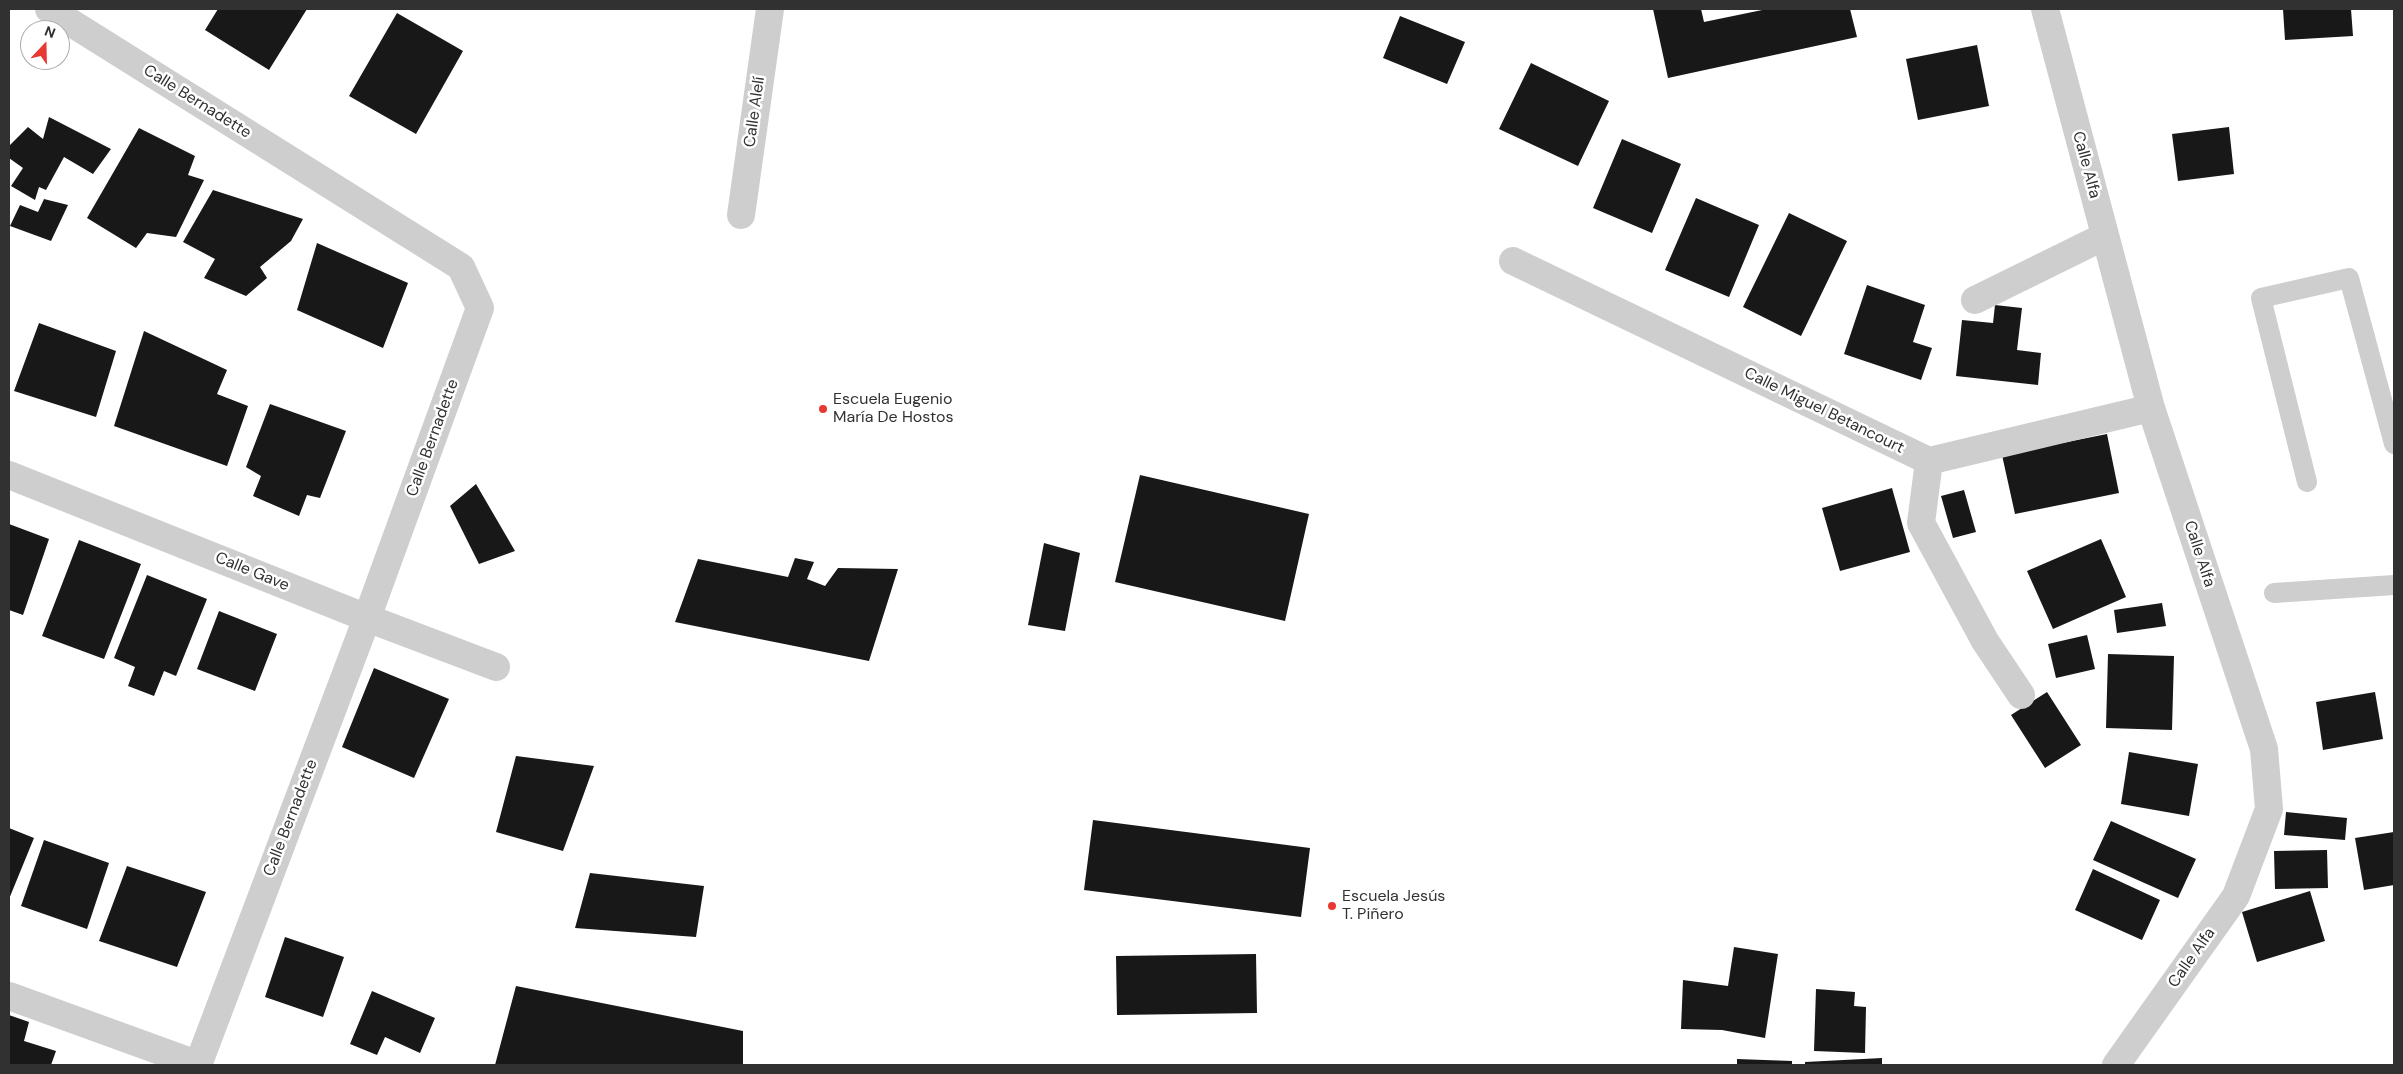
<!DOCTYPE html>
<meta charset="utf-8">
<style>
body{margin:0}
#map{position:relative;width:2403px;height:1074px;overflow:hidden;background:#fff;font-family:"DM Sans",sans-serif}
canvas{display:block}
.frame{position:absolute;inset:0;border:10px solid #313131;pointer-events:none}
.north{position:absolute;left:20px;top:20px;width:50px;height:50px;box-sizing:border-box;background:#fff;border:1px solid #adadad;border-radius:50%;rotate:21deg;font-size:14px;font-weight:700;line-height:20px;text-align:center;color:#313131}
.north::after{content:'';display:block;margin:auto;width:18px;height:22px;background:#e83832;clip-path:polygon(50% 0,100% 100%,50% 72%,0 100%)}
</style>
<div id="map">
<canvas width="2403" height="1074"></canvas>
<div class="frame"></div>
<div class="north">N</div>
</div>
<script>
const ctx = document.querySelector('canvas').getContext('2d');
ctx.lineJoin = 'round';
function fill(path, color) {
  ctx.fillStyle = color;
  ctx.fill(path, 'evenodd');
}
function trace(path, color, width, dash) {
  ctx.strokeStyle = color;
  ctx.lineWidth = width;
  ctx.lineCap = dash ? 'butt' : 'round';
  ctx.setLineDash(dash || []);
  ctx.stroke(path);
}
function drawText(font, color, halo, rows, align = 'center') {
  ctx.font = font + ' "DM Sans",sans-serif';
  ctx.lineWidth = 5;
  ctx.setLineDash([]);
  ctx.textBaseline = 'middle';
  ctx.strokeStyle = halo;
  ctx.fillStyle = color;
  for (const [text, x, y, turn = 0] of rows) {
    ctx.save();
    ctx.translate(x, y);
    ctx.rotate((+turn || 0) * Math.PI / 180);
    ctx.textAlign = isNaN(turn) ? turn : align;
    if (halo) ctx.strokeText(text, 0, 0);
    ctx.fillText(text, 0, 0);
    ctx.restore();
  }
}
fill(new Path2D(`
 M218,9h89l-38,61 -64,-40z
 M1653,9h48l3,13 63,-13h83l7,28 -189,41z
 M2283,9h68l2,27 -68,4z
 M397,13l66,38 -47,83 -67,-38z
 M1400,16l65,26 -18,42 -64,-26z
 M1977,45l12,61 -71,14 -12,-61z
 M1531,63l78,38 -31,65 -79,-37z
 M49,117l62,32 -18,25 -29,-17 -18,33 -7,-3 -4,13 -24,-14 12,-18 -14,-10v-12l19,-19 15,12z
 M2229,127l5,47 -56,7 -6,-47z
 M139,128l56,28 -7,19 16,5 -28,57 -29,-4 -11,15 -49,-30z
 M1622,139l59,25 -29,69 -59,-25z
 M213,190l90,29 -12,22 -31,26 7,11 -21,18 -42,-18 11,-19 -32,-17z
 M1696,198l63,27 -30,72 -64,-27z
 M44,199l24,6 -17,36 -41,-15 10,-21 18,7z
 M1789,213l58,28 -46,95 -58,-29z
 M317,243l91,40 -25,65 -86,-38z
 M1867,285l58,20 -12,37 19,6 -11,32 -77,-26z
 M1995,305l27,3 -5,42 24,3 -3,32 -82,-9 6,-56 31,3z
 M39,323l77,28 -20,66 -82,-26z
 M144,331l83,39 -10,24 31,12 -21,60 -113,-40z
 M270,404l76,27 -26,67 -13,-3 -8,21 -46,-20 8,-20 -15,-9z
 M2107,434l12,59 -104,21 -13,-59z
 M1140,475l169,39 -24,107 -170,-39z
 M476,484l39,67 -36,13 -29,-58z
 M1892,488l18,64 -70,19 -18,-63z
 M1964,490l12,42 -23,6 -12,-42z
 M9,524l40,15 -26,76 -14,-5z
 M2101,539l25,58 -73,32 -26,-58z
 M79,540l62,24 -37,95 -62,-23z
 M1044,543l36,10 -15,78 -37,-6z
 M795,558l19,4 -7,17 18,7 13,-18 60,1 -29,92 -194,-39 23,-63 90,18z
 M147,575l60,24 -31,77 -12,-5 -10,25 -26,-10 7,-19 -21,-9z
 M2162,603l4,23 -49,7 -3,-23z
 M219,611l58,23 -22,57 -58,-22z
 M2087,635l8,34 -39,9 -8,-34z
 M2108,654l66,2 -2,74 -66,-2z
 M374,668l75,31 -35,79 -72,-31z
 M2047,692l34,53 -36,23 -34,-53z
 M2375,692l8,47 -60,11 -7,-48z
 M2129,752l69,12 -9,52 -68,-12z
 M516,756l78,10 -31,85 -67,-19z
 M2286,812l61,6 -2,22 -61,-5z
 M1093,820l217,28 -9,69 -217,-27z
 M2111,821l85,38 -18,39 -85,-38z
 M9,828l25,10 -25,61z
 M2394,832v53l-30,5 -9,-52z
 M44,840l65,23 -22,66 -66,-23z
 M2327,850l1,38 -53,1 -1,-38z
 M127,866l79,26 -29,75 -78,-26z
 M2093,869l67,31 -18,40 -67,-30z
 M590,873l114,13 -8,51 -121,-9z
 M2310,891l15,50 -68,21 -15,-50z
 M285,937l59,20 -21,60 -58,-20z
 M1734,947l44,7 -13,84 -43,-8 -41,-1 2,-49 45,6z
 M1256,954l1,59 -140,2 -1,-59z
 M516,986l227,45v34h-248z
 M1816,989l39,3 -1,14 12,1 -1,46 -51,-2z
 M372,991l63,27 -15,35 -35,-16 -8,18 -27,-11z
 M9,1015l20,7 -5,19 32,10 -5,14h-42z
 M1882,1058v7h-77v-3z
 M1737,1059l55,2v4h-55z`), '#181818');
trace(new Path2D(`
 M2307,482l-46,-184 88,-20 45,166
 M2274,593l120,-8`), '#cecece', 20);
trace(new Path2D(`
 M49,9l412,258 19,41 -113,310 -169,447
 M2045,9l106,399 113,341 5,60 -33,87 -120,169
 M741,215l29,-206
 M1513,261l416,200 222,-53
 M1975,300l130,-64
 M1929,461l-8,62 64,118 36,54
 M9,475l358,143 129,49`), '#cecece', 28);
trace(new Path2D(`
 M9,996l190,69`), '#cecece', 28);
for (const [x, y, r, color] of [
 [823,409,5,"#e83832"],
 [1332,906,5,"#e83832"]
]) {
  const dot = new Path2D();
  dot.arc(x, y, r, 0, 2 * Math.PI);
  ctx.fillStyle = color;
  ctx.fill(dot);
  trace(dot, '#fff', 2);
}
drawText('16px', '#313131', '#fff', [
 ["Calle Bernadette",197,102,32],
 ["Calle Alelí",755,112,-82],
 ["Calle Alfa",2086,165,75],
 ["Calle Miguel Betancourt",1824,411,26],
 ["Calle Bernadette",433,438,-70],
 ["Calle Alfa",2199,554,72],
 ["Calle Gave",252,572,22],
 ["Calle Bernadette",291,818,-69],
 ["Calle Alfa",2192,958,-55]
]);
drawText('16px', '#313131', '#fff', [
 ["Escuela Eugenio",833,400],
 ["María De Hostos",833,418],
 ["Escuela Jesús",1342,897],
 ["T. Piñero",1342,915]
], 'left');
</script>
